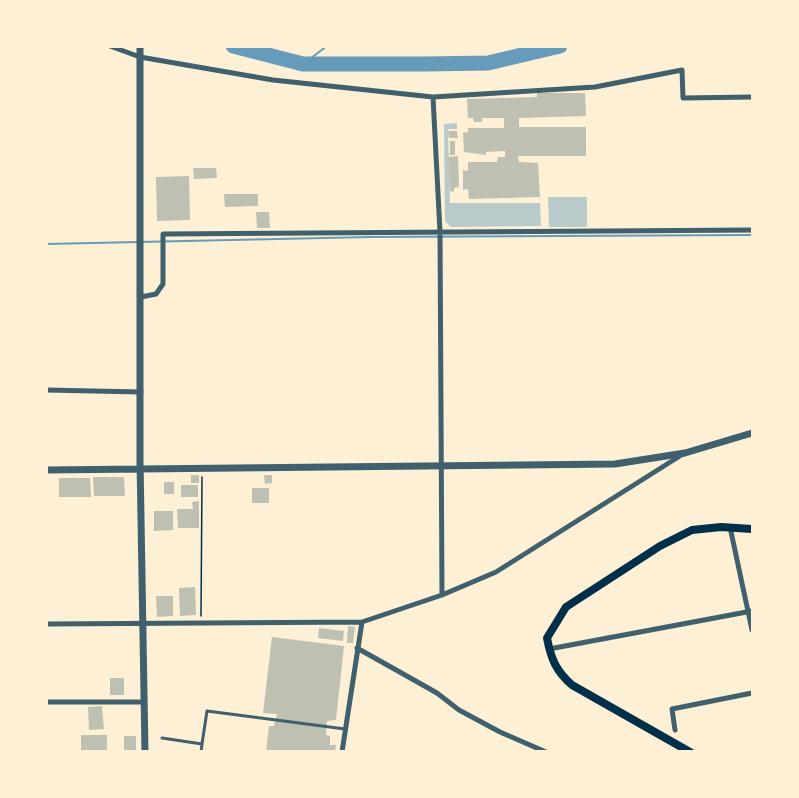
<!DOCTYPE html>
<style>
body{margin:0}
#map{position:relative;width:799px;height:798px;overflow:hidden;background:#fdf0d5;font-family:"Fira Sans Condensed",sans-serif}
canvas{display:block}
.frame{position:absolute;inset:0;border:48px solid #fdf0d5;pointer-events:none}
</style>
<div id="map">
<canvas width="799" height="798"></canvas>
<div class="frame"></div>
</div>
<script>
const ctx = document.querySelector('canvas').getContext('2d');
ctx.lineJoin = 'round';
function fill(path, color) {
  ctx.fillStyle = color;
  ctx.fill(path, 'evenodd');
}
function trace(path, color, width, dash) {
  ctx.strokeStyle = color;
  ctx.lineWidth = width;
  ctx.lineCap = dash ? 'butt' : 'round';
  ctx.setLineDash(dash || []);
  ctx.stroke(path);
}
fill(new Path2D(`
 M457,123v6h-9l2,74h90l1,23 -90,1 -6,-6 -1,-97z
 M548,197h39v30h-38z`), '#b9caca');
trace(new Path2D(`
 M303,64l24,-18
 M46,244l324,-7 382,-2`), '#669bbc', 2);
trace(new Path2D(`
 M233,46l70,18h123l62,-1 72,-17`), '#669bbc', 15);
fill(new Path2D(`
 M537,93h48l1,23 -67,2v9h67v29h-68l1,6 19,1 2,34 -71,2 -1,-10 -5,1v-20l5,1v-9h29l1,-5h7v-6l-19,1v3l-22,-3 -1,-19 5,-1v-4h36v-10h-22v4h-8l-1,-4h-5l-1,-19 70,-2z
 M448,131h9l1,7h-9z
 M450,141h5v14h-5z
 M458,156l1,31 -5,1v4l-4,-1 -2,-34z
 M193,168h23l1,10 -23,1z
 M189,176l1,44 -33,1 -1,-44z
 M224,194h34v12l-33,1z
 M256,212h13l1,16h-13z
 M191,475h8v8h-8z
 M264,475h8v8l-7,1z
 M93,477h31l1,19h-31z
 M59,478h31l1,19h-32z
 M164,482h10v12h-10z
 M181,485h17v12h-17z
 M252,488h17v15h-17z
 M199,501v27h-21l-1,-19h16l-1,-7z
 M154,511h19v19l-19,1z
 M195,587l1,28 -16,1 -1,-28z
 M156,596h17v20l-16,1z
 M348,626l7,1 -2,16h-6z
 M319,628l25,3 -1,10 -25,-3z
 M272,637l72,9 -8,74 -9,1 -1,14 4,1v9h6l-1,7h-69l3,-26h5l3,-12 -14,-1z
 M110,678h14v17h-14z
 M102,706l2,23 -15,1 -1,-23z
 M81,735h26v17h-26z
 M124,736h12v16l-12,-1z`), '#bec0b2');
trace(new Path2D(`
 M201,616l1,-139`), '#003049', 1.5);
trace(new Path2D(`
 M162,738l40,6 -1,8
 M202,744l5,-33 138,18`), '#3f606c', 3);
trace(new Path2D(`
 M110,46l30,11 133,23 160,17 162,-10 87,-17 1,28 69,-1
 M433,97l7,135 2,363
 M141,297l15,-3 7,-10v-50l589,-4
 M46,390l95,2
 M730,527l22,103
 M46,624l316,-2 80,-27 54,-23 187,-118
 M357,648l80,45 22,17 41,22 46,20
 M549,649l203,-38
 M46,702h98
 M675,730l-3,-21 80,-16
 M342,752l20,-130`), '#3f606c', 5);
trace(new Path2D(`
 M140,46v414l5,292
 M46,470l569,-6 70,-11 67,-20`), '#3f606c', 7);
trace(new Path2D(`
 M690,752l-118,-67c-16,-14 -21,-26 -25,-47l19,-31 94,-61 32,-16 29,-3 31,2`), '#003049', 8);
</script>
